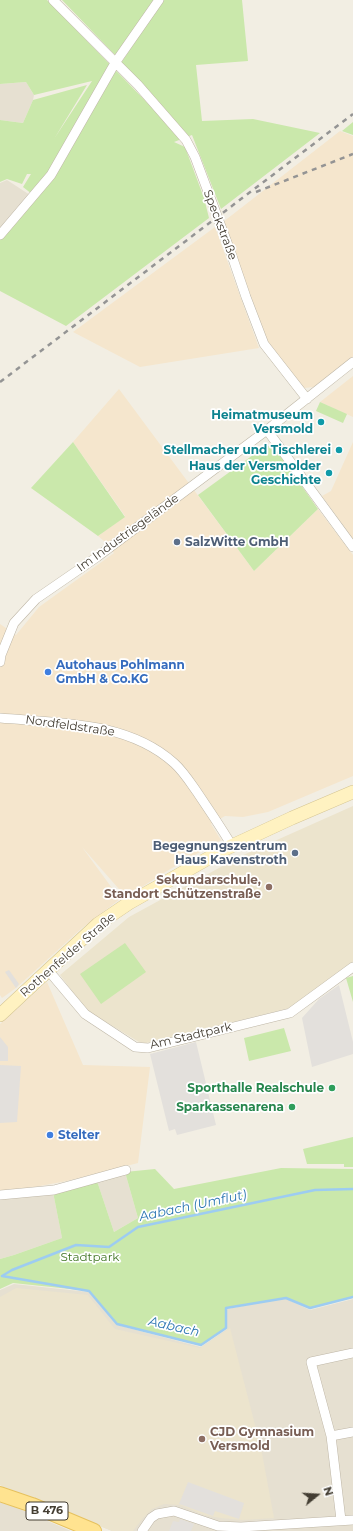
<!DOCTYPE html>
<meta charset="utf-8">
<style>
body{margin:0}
#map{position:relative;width:353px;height:1531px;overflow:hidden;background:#f2eee3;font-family:Montserrat,sans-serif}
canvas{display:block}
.north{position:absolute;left:297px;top:1475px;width:40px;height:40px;-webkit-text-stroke:3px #fff;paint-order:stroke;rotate:72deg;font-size:11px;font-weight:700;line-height:16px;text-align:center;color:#443e33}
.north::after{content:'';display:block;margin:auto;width:14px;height:18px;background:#443e33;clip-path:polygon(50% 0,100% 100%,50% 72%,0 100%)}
</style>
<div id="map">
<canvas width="353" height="1531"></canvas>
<div class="north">N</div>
</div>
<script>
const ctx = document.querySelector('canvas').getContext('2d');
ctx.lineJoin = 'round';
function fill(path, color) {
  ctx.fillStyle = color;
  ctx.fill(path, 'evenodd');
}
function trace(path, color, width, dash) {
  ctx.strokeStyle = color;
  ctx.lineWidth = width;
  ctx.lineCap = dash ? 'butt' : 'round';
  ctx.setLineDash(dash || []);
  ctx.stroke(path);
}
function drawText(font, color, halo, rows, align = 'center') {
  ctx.font = font + ' Montserrat,sans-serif';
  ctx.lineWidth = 3.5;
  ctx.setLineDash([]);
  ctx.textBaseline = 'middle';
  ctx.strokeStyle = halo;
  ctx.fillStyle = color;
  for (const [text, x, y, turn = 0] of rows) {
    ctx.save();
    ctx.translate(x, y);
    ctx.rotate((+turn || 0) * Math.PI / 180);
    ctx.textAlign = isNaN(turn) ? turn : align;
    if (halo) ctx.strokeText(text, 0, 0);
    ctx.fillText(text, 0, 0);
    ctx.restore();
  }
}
fill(new Path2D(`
 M26,82l8,13 -1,5 -10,23 -23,-3v-36z
 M7,180l23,15 -30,34v-46z
 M125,1172l13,46 -24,14 -17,-51z
 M53,1192l9,46 -48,17 -14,4v-61z
 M14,1284l75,8 28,33 84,22 26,-18v-20l58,-11 25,12 43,-11v232h-241l-112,-46v-195z
 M0,1502l15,5 56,24h-71z`), '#e6e0d1');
fill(new Path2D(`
 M340,131l13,5v221l-39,30 -10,1 -36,-46 -45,-120z
 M215,227l44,121 -119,19 -67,-35z
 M353,376v41l-33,-15z
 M119,389l135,182 64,-62 35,46v221l-85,36 -25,5 -18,-1 -14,8 10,16 -54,31 -41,26 -44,-50 38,52 -38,29 -66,60 -14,10 -2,-3v-371l16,11 23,-28 75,-54 -10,-12 -6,-5 27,-20 -52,-74z
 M353,442v97l-31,-43 9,-5z
 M47,982l36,83 67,2 -12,96 -71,18 -38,7 -29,3v-167z`), '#f5e6cd');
fill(new Path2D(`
 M353,806v156l-63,46 -130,32 -14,3 -7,-1 -53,-32 -26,-35 69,-58 112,-61z
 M16,1288l72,7 27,34 85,19 30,-20 31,120 13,70 -31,2 -22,-2 -17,-3 -24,-10 -16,-1 -12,5 -9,9 -10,13h-21l-112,-46v-188z`), '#ece4cd');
fill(new Path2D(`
 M0,0h47l122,125 -48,-62 42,-63h79l6,61 -52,4 6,56 51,-2 67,14 -99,76 -29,-74 -18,7 11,5 19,51 5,20 -143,108 -66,-35v-51l37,-42 -14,-11 8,-13h-4l-5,10 -15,-5 -7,3v-62l23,3 10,-23 54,-15 -33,54 38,-58 -58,14 -8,-13 -26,2z
 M62,0h93l-38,57z
 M353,122v13l-11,-4z
 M320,402l27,12 -4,9 -27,-12z
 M73,442l52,75 -27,19 -67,-48z
 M269,446l8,5 41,58 -64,62 -56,-76 66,-48z
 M125,943l21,29 -45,32 -21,-30z
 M353,976v26l-7,-24z
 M284,1028l7,23 -42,10 -5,-23z
 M353,1137v30h-9v-3h-37l-4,-15z
 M281,1168l72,1v128l-43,11 -24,-10 -60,10v20l-25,17 -84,-21 -28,-33 -76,-8 -13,6v-30l14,-4 48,-17 -9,-46 44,-11 17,51 24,-14 -13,-46 30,-3 19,20z`), '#cae8ab');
fill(new Path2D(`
 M9,970l10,14 -3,4 -11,-16z
 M339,985l14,57v12l-41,13 -10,-49 17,-19z
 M0,1037l8,10v14h-8z
 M196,1042l20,83 -39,10 -2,-6 -6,2 -19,-77z
 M0,1065l21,1 -4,56 -17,1z
 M188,1482l56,21 -5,16 -24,-8 -2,5 -34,-12z
 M180,1519l14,5 -3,7h-22l4,-10 6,1z`), '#e3e0dc');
trace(new Path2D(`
 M2,1276l87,15 28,33 84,21 25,-17v-20l60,-10 24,10 43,-11
 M2,1276l10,-6 64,-25 33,2 29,-20 177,-37 38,-1`), '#9dccf1', 2.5);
const minor = new Path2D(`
 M53,0l85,85 48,55 9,17 36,96 15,44 18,47 43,55
 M0,235l51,-60 64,-112 44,-63
 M267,430l86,117
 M0,662l1,-7 13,-32 22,-24 61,-42 170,-127 86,-68
 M0,718c58,5 128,3 174,45 9,8 16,19 23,29 12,18 24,35 35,54
 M48,970l37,44 50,33 13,1 142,-35 63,-46
 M0,1195l54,-5 72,-20
 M331,1436l-20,-74 42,-9
 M341,1520l-10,-84 22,-4
 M142,1531l9,-13 6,-4 17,-3 44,15 23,1 112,-7`);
const secondary = new Path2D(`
 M0,1015l98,-91 31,-21 94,-53 69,-32 61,-26`);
const primary = new Path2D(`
 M0,1494l32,11 62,26`);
trace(minor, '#beb6a6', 10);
trace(secondary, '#d4c492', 14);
trace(primary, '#e6c15e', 16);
trace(minor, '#fff', 9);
trace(secondary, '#fff2c1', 13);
trace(primary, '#ffe390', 14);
trace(new Path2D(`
 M256,192l97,-38
 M0,382l353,-268`), '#949494', 2.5, [5, 5]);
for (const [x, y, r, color] of [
 [321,422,4,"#0f9aa8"],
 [339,450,4,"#0f9aa8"],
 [329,473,4,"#0f9aa8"],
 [177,542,4,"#5c6f8a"],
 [48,672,4,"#3f7fe0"],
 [295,853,4,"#5c6f8a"],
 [269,887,4,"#8d6e63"],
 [332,1088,4,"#2e9e5b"],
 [292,1107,4,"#2e9e5b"],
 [50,1135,4,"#3f7fe0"],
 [202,1439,4,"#8d6e63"]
]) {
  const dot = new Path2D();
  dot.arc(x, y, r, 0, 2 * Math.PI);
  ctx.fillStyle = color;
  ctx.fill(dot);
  trace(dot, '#fff', 1.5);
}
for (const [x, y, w] of [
 [47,1511,42]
]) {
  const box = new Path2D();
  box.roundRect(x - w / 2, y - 9, w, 18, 3);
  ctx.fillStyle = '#fff';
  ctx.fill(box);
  trace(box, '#443e33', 1);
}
drawText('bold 11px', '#443e33', null, [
 ["B 476",47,1511]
]);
drawText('12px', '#443e33', '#fff', [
 ["Speckstraße",220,225,69],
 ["Im Industriegelände",128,533,-36],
 ["Nordfeldstraße",70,726,8],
 ["Rothenfelder Straße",68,955,-41],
 ["Am Stadtpark",191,1036,-13]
]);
drawText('bold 12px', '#0d838f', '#fff', [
 ["Heimatmuseum",313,415],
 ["Versmold",313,429],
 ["Stellmacher und Tischlerei",331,450],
 ["Haus der Versmolder",321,466],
 ["Geschichte",321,480]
], 'right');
drawText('bold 12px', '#4e5e75', '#fff', [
 ["SalzWitte GmbH",185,542],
 ["Begegnungszentrum",287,846,"right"],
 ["Haus Kavenstroth",287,860,"right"]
], 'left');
drawText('bold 12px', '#366cbe', '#fff', [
 ["Autohaus Pohlmann",56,665],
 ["GmbH & Co.KG",56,679],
 ["Stelter",58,1135]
], 'left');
drawText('bold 12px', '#785e54', '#fff', [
 ["Sekundarschule,",261,880],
 ["Standort Schützenstraße",261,894],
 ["CJD Gymnasium",210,1432,"left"],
 ["Versmold",210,1446,"left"]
], 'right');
drawText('bold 12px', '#27864d', '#fff', [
 ["Sporthalle Realschule",324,1088],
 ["Sparkassenarena",284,1107]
], 'right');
drawText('12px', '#427726', '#fff', [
 ["Stadtpark",90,1257]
]);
drawText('italic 13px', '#2b75b2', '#fff', [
 ["Aabach (Umflut)",193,1206,-12],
 ["Aabach",174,1327,13]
]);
</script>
